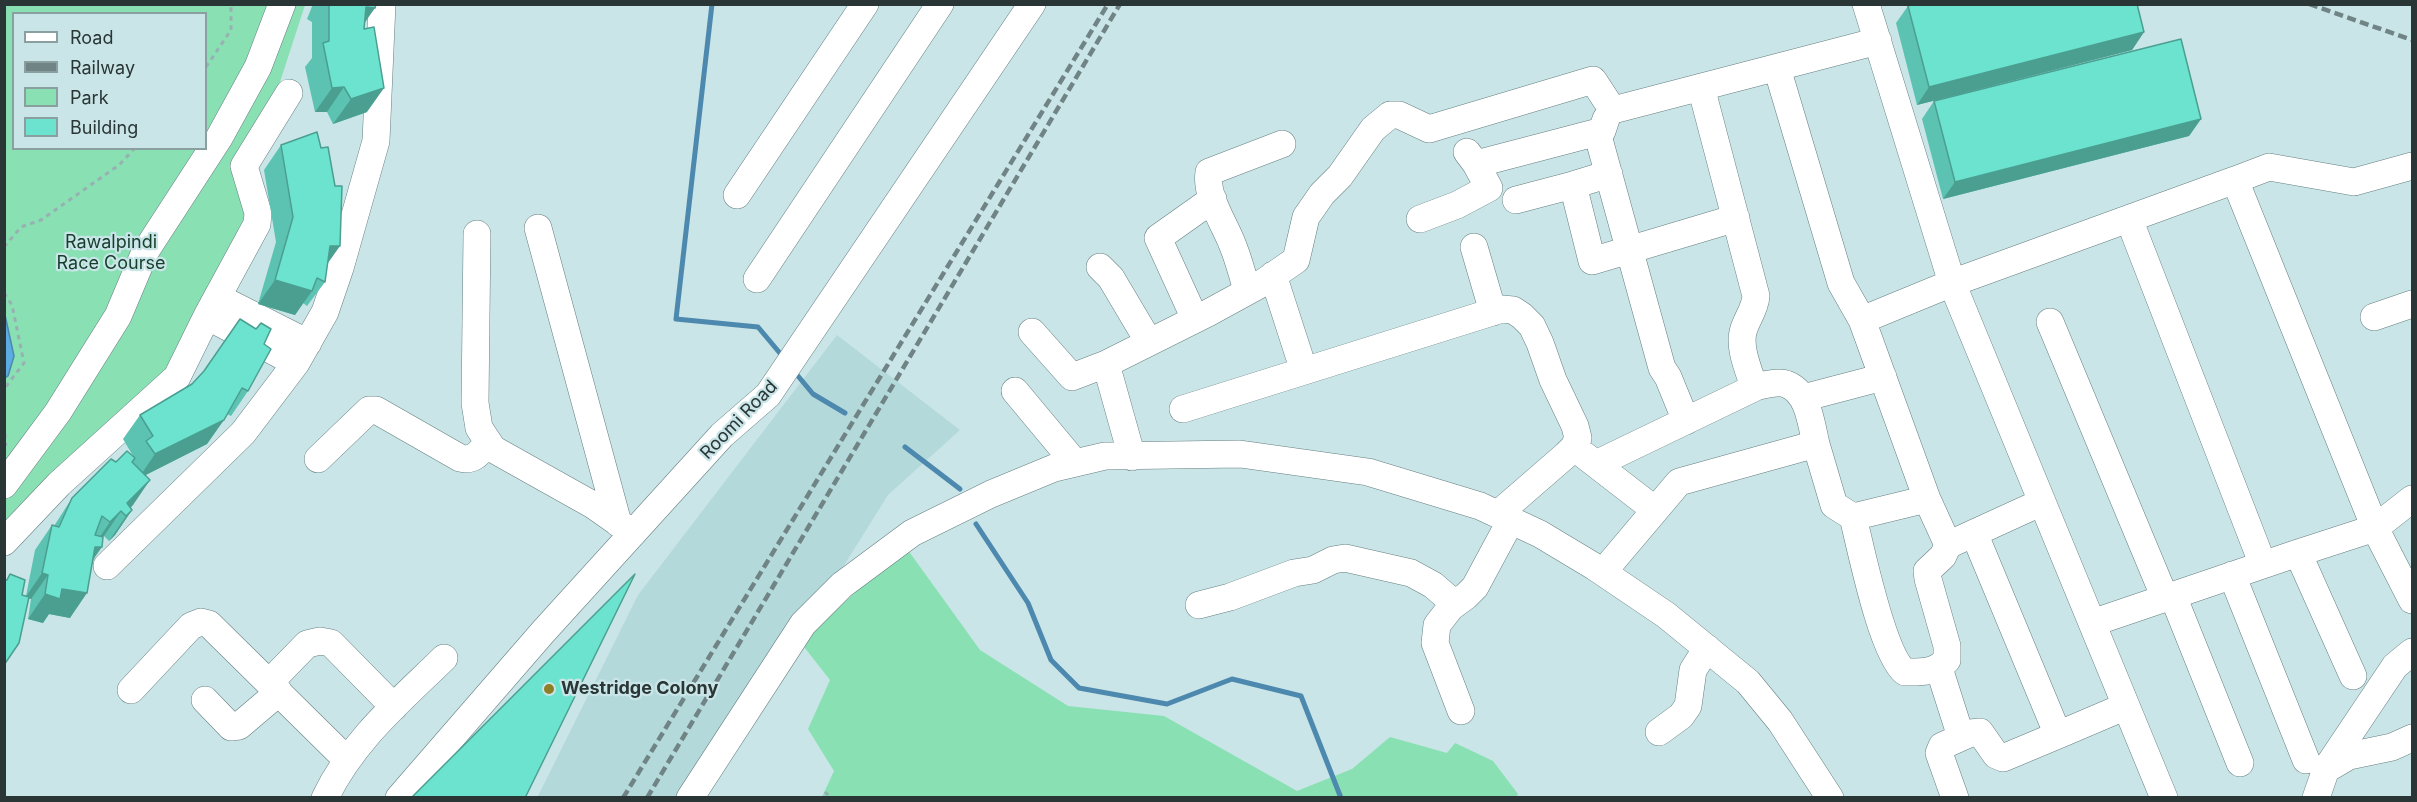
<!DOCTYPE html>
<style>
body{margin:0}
#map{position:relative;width:2417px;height:802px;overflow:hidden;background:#c9e5e7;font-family:Inter,sans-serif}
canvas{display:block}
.frame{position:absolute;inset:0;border:6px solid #2a3536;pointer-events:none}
.legend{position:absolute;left:12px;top:12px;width:195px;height:138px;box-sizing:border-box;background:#c9e5e7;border:2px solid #899fa0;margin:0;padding:8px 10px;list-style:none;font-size:18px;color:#2a3536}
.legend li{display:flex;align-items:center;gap:12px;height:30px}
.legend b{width:30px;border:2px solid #899fa0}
</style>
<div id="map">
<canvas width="2417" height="802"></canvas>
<div class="frame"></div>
<ul class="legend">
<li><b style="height:8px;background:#fff"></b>Road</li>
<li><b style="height:8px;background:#718485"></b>Railway</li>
<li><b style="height:16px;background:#88e0b3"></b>Park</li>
<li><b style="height:16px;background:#6be3cf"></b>Building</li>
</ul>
</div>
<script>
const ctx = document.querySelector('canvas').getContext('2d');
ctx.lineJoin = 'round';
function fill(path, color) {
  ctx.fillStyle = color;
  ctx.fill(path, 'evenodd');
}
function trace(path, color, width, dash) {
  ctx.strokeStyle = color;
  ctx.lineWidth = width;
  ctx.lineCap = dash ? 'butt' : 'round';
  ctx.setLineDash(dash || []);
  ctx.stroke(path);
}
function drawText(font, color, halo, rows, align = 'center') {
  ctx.font = font + ' Inter,sans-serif';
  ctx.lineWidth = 4.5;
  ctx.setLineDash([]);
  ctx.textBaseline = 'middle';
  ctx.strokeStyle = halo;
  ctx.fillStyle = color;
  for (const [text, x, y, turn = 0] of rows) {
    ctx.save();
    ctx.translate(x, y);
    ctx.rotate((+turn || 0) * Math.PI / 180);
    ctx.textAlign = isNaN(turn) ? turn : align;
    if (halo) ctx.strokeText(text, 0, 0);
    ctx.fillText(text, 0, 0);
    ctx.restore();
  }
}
fill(new Path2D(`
 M837,335l123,95 -72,65 -189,302 -162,1 101,-203z`), '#b4d9db');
fill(new Path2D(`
 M5,5h300l-27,83 -32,126 -73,155 -168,156zM14,14h192v134h-192z
 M905,546l75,104 88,56 96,10 133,75 55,-22 38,-32 57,16 8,-10 38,18 25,33 -2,4 -694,-1 12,-26 -26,-42 22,-49 -29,-37z`), '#88e0b3');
const water = new Path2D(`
 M5,315l9,41 -6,20 -3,2z`);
fill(water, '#5cabe2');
trace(water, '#4d88ae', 1.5);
trace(new Path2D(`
 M712,4l-36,315 82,8 26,31
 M793,370l20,24 32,19
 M905,447l55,42
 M976,524l52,79 23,57 28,28 88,16 65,-25 69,17 40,102`), '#4d88ae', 5);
const minor = new Path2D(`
 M1866,4l86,279 283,-103 140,348 37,-29
 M1777,68l64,215 21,37
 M1701,87l55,209c-1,14 -10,23 -13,36 -4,17 6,39 11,55
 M1597,132l65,236 6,9 18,44
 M1476,164l126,-33 4,-12
 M1609,174l-36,11 19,76 144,-43
 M2235,180l34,-13 85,15 58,-16
 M737,195l128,-191
 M1516,200l57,-15
 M1420,219l37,-14 32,-17 -13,-24 -9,-12
 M2129,219l134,346
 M538,228l80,295
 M477,234l-2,169 4,25 14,21 100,56 40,28
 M1474,247l19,65
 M1100,267l11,11 38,64
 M1273,275l31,96
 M757,279l183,-275
 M1247,291c-4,-15 -8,-30 -14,-45 -8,-22 -28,-49 -24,-74l73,-28
 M217,297l91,46
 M207,316l89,47
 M2374,317l38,-13
 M1195,319l-37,-81 55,-39
 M2050,322l115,276
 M1032,332l40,45 34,-13 102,-51 53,-29 35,-24 10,-43 16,-23 18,-18 33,-47 17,-14h9l30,14 164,-49 17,26 7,3 261,-68
 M1106,364l26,93
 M1015,391l60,72
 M1803,398l80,-21
 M1183,409l319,-100 11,1 9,6 10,10 8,17 13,37 22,46 3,12 -4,9 -8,8 -68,59
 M1584,455l71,55
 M318,459l51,-49h7l84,48c14,4 20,-6 28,-16
 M1596,464l162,-78c7,-1 21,-5 28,-2 23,8 25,40 30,60
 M4,485l54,-73 60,-96 27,-64 74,-114 39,-71 24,-63
 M1927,499l21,46 94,-43
 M1853,517c8,32 29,137 52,155 17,0 30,1 42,-12v-14l-19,-67 -1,-8 16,-15 5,-11
 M1974,533l84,202 68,-29
 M4,542l55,-58 118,-107 30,-61 50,-92 1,-11 -14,-47 45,-73
 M2298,553l77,-25 37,72
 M107,566l136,-133 53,-70 29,-51 15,-44 36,-127 6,-137
 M1603,572l76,-90 137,-38 18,61 19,12 74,-18 -65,-179 90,-37 212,515
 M2232,575l74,185
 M2173,596l67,167
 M1199,605l31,-8 64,-24 19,-3 20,-10 12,-2 66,15 22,12 22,19
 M2092,623l206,-70 55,123
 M1939,668l22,69
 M269,683l38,-39 13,-3 11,2 63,64
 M131,690l60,-64 10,-4 8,2 137,135
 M205,700l26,27 8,-1 40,-34
 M1461,711l-26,-68 2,-18 14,-18 15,-11 9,-9 36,-67
 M1659,732l22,-16 7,-10 5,-36 14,-22
 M2327,769l22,-13 43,-9 20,-9
 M325,798c28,-58 74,-96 119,-140
 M399,798l144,-166 179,-197 46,-40 264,-391
 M690,798l113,-174 39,-39 70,-52 79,-39 63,-26 51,-12 135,-2 128,18 112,34 60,28 55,33 71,48 82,67 32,39 50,77
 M1955,798l-16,-45 3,-7 29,-13 9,-1 16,23 7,3 55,-23
 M2316,798l10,-29 69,-103 17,-14`);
trace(minor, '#667f81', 28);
trace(new Path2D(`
 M206,67l25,-37v-26
 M4,247l17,-20 20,-7 78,-55 16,-17
 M4,293l8,12 12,58 -20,26
 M4,425l2,21
 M825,792l6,6`), '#99b0b2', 3, [4.5, 4.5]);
trace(minor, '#fff', 27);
trace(new Path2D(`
 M2309,4l103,36
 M623,798l485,-794
 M647,798l473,-794`), '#718485', 4.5, [9, 4.5]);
fill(new Path2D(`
 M313,4h63l-12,20v5l3,83 -34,12 -6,-12h-12l-10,-45 7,-9v-36l-5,-3z
 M1908,6l236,26 -12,18 -215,55 -21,-82z
 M1934,101l267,18 -12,17 -246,63 -21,-80z
 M281,145l46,120 -2,17 -18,24 -4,-3 -8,12 -37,-11 18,-62 -12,-72z
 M264,344l-16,47 -17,25 -4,-2 -20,30 -62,31 -12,30 -3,3 2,2 -17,25 -6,6 -5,-5 -1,1 -33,81 -21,-4 -6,9 -15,-4 3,-20 -3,-1 -9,45 -13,-63 4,-6 12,21 4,1 9,-46 17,-25 2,1 18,-28 44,-36 17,-6 -10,-17 17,-24z`), '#5cc3b2');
fill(new Path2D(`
 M366,7l9,1 -17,24z
 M2144,32l-12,18 -215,55 12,-18z
 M344,87l-17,25h-12l17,-24z
 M384,88l-17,24 -34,12 18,-25z
 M2201,119l-12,17 -246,63 12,-17z
 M330,246h10l-17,24z
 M275,280l37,11 -17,24 -37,-11z
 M224,420l-17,24 -69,35 17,-25z
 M150,480l-17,25 -9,9 3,-11z
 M132,510l-17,25 -6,6 17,-25z
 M121,511l-17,25 -11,11 17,-25z
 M95,547h7l-17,24z
 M42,573l6,2 -17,24 -6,-1z
 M62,589l25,4 -17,25 -21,-4 -6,9 -15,-4 17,-25z`), '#4b9f91');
const building = new Path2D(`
 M329,4h47l-1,4 -9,-1 -2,22 10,-2 10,61 -33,11 -7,-12 -12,1 -9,-45 6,-2z
 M1912,4h225l7,28 -215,55 -21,-81z
 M2181,39l20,80 -246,63 -21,-81z
 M317,132l4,16 7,-1 7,39h7l-2,60h-10l-5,36 -8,-4 -5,13 -37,-11 18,-63 -12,-72z
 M240,319l16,10 5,-6 10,6 -7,15 7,5 -23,42 -6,-3 -18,32 -69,34 -9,-13 7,-5 -13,-21 52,-31 12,-13z
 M127,451l8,7 -3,4 18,18 -23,23 5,7 -6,6 -5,-5 -11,11 -8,-6 -7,19 8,2 -1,10h-7l-8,46 -25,-4 -2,10 -15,-5 3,-19 -6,-2 10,-48 7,2 13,-29 39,-39 5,3z
 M10,574l15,6 -3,15 7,2 -10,46 -15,22v-85h3z
 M635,574l-110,224h-114z`);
fill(building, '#6be3cf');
trace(building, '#4b9f91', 1.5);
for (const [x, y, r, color] of [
 [549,689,6,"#8d7f26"]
]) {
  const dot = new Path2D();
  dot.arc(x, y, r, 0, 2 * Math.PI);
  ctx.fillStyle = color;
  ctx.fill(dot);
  trace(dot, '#c9e5e7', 2);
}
drawText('18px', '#153e2b', '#c9e5e7', [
 ["Rawalpindi",111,243],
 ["Race Course",111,264]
]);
drawText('18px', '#2a3536', '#c9e5e7', [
 ["Roomi Road",739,420,-46]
]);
drawText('bold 18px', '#2a3536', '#c9e5e7', [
 ["Westridge Colony",561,689]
], 'left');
</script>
